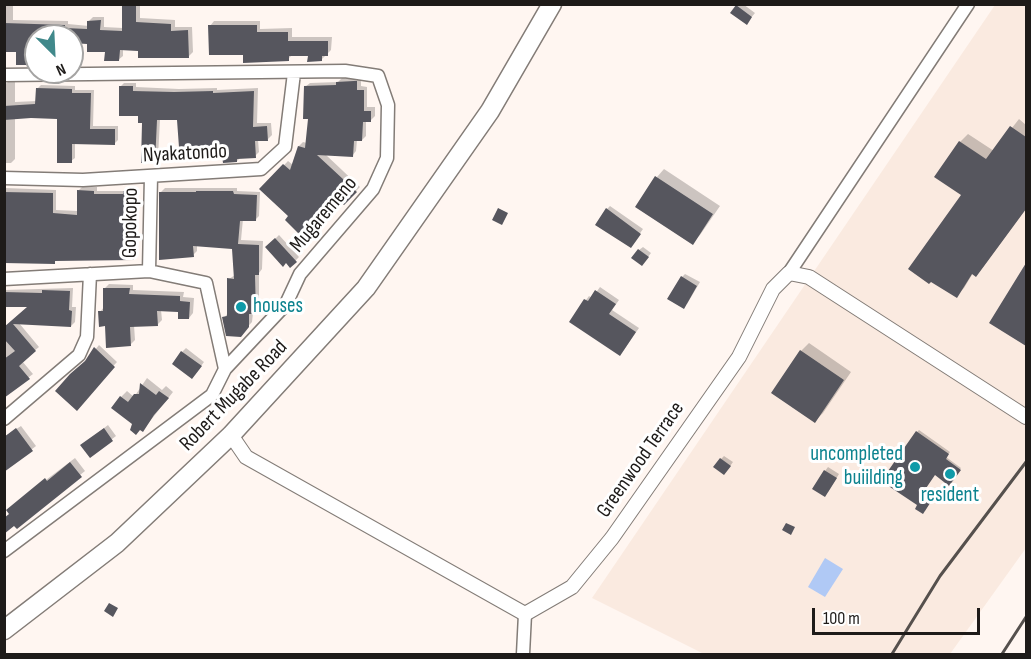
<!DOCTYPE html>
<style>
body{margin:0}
#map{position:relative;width:1031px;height:659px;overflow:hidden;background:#fff6f1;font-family:"Sofia Sans Condensed",sans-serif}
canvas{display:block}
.frame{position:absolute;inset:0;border:6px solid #1e1b19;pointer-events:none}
.north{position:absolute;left:24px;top:24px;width:60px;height:60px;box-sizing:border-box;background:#fff;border:2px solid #a5a4a3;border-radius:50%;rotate:156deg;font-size:16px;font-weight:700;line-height:24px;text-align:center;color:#1e1b19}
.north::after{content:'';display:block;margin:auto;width:21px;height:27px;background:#41898b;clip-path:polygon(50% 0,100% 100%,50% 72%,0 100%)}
.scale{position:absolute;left:812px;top:608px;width:168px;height:27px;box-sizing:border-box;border:3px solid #1e1b19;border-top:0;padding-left:8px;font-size:18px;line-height:21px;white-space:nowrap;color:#1e1b19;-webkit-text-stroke:4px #fff;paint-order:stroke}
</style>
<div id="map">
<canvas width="1031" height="659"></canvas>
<div class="frame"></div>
<div class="north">N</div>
<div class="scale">100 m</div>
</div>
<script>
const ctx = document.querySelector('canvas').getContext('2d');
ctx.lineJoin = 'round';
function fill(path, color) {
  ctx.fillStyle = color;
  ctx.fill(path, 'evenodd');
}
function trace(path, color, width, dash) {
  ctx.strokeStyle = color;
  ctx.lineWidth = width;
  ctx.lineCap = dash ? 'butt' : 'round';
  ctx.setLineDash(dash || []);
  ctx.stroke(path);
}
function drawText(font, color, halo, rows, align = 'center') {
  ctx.font = font + ' "Sofia Sans Condensed",sans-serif';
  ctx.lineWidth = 6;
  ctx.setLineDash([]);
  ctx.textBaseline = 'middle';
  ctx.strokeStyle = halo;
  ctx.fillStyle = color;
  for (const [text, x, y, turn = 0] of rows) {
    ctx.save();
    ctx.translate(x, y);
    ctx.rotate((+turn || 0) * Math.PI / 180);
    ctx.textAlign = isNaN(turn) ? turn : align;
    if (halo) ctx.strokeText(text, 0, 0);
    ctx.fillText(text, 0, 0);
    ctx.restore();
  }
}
fill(new Path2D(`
 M995,5h31v543l-76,106h-246l-112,-56z`), '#faeae0');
fill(new Path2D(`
 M825,558l18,11 -18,28 -17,-10z`), '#b0c9f5');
fill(new Path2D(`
 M4,4h9v16l55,1v3l21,2v-5l4,-4h11v10l19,1v-24h17v14l35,2v7h17l1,25 -4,4 -49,-7h-17v7l-5,4 -12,-9 -18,-8 -16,-1v-6h-36v17h-3v6l-4,4 -11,-12h-14z
 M739,4h4l12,9 -5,6 -13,-13z
 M214,21h46v8l32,-1v9h40l-1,13 -10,10 -12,-5h-17l-4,4 -43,-6 -35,-27z
 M342,78h19v8l6,1v20h8v9l-4,4h-5v16l-4,4h-5l-1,11 -4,5 -27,-2 35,33 -16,16 -3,-3 -51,16 -29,-27 27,-28 5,4 6,-19 4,-4 4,1 3,-25 -5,-31 5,-4 28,-1z
 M8,82h7v20l22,-1v-12l4,-4 34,1v4h19l-1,36h25v14l-3,3h-40v15l-4,3 -13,-44 -43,1v41l-4,4h-7v-78z
 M124,83h12v4l43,2 38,-1v2l41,-2 -1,35h14l1,12 -4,4 -10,1 1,12 -4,4 -14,1 -4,4 -13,-6 -27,1 -2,2 -16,-39h-19l-2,39 -4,4 -10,-41 -24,-34z
 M1019,119l7,6v84l-43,58 -7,8 -3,-2 -9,15 -8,8 7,-102 -3,-52 8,-8 26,17z
 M664,169l56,37 -20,29 -8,8 -35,-66z
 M82,187h15v4h29l3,-3h8v67l-3,4 -77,1 -3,2 -50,-1 1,-73 51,2v20l22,1v-20z
 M165,188h72v3l23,1 -1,24 -4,4 -12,-1 -2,21 22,1 -1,28 -3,4v36l-6,4 -1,9 -12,13 -16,-17 4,-5 1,-34 6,-4 -2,-27 -36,-4v7l-4,4 -32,-63z
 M610,206l33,23 -9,13 -27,-33z
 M279,235l20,22 -9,9 -23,-19z
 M643,247l8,6 -6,8 -6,-11z
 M1026,266v79l-35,-23z
 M685,274l15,8 -13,22 -5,-27z
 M109,284l24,1v5l51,2 -1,5 11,1 -1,15 -4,5 -9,-7 -19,-1 1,10 -5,5h-23l1,15 -4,4 -25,-19 -6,-13 4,-5v-18z
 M600,287l19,13 -7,10 27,18 -16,23 -52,-30 15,-21 3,-4 3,2z
 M73,288l-1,19h4l-1,15 -4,4 -52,-3 20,24 -17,14 11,13 -29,22v-68l26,-22 -26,-1v-15z
 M809,343l42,29 -28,41 -8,8 -14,-70z
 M99,345l18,17 -13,14 -17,-16z
 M186,348l18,14 -8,11 -14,-21z
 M147,378l15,12 4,-4 7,6 -30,38 -9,-6 -13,-27 6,-6 7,6z
 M108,425l8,11 -26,20 -4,-14z
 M21,426l15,20 -32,25v-34z
 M919,430l31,22 -4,5 15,11 -10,14 -16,-8 -13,18 11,6 -8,13 -6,-6 -2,-73z
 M724,456l9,6 -5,7 -7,-10z
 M75,458l10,13 -68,55 -6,-13 11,-15z
 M828,467l11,7 -11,18 -3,-21z`), '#0003');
fill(new Path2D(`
 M122,4h14v18l35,2v7l17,-1 1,28h-51v-7l-18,-1 -1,11h-15l1,-9h-18v-8l-15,-1v-7h-36v19h-6v10h-14v-13h-12v-29l61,2v3l22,1v-8l14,-1 -1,10 22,1z
 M736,5l16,12 -5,8 -17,-12z
 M208,25h49v7h31v9h40v15h-6v5l-15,1 1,-6h-19v5l-46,2v-8h-34z
 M354,81h3v9h7v21h7v11h-8l-1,19h-8l-1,16 -36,-2 40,37 -13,13 -3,-3 -35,39 -21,-21 3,-4 -29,-27 24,-25 7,6 8,-24 7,2 3,-29h-5l1,-33 32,-1v-3z
 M119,86h14v5l41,1 39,-1v2l41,-2 -1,36 14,-1 1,15h-13l1,17 -19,1v3l-14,1 -1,-7 -27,1v3l-15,1 -3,-41h-20l-2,43h-14l1,-40h-4v-7h-19z
 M36,88l36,1v4h19l-1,36h25v16l-43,-1v19h-15v-44l-26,-1 -27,2v-14l31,-2z
 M1010,126l16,11v72l-50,68 -4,-3 -15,24 -26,-16 -2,2 -21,-15 53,-74 -27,-18 25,-36 27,18z
 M655,176l58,38 -20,31 -58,-38z
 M77,190l17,1v3h29v-3h11v69l-79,1v3l-51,-1v-71l49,1v20l24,2z
 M196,191h37l1,3 23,1 -1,26h-16l-2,23 21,1v30h-4l1,39h-7v13l-8,10 -15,-1 -4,-19 5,-1v-38l7,1 -2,-30 -39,-3 1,11 -35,3v-68h37z
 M498,208l10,5 -6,12 -10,-5z
 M606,208l35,26 -10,14 -36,-23z
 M275,238l22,24 -7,6 -4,-5 -3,4 -18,-20z
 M638,249l11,8 -7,9 -11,-8z
 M1026,263v83l-37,-23z
 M681,276l16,10 -13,23 -17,-10z
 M103,288h27l-1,6 51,2v5l10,1 -1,17h-11v-7l-21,-1 1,15 -28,1 1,19 -25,2 -1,-22 -6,1 -1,-16h5z
 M42,290l28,1 -1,19 3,1 -1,16 -58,-3 23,27 -17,15 11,13 -26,19v-39l11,-8 -11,-12v-12l23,-20h-23v-15l38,1z
 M595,290l21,14 -7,10 27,18 -16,24 -51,-34 15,-23 4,2z
 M94,347l21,20 -38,44 -22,-20 15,-17 15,-13z
 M800,350l44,30 -29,43 -44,-30z
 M181,351l21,15 -10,13 -20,-15z
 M140,383l16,12 3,-4 10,7 -15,17 -11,17 -3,-2 -4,5 -6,-5 2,-6 -21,-16 9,-12 8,6 6,-8h5z
 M16,428l17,23 -29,21v-35z
 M104,428l9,13 -23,17 -10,-13z
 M916,431l33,23 -3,5 15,11 -12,16 -14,-11 -13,19 10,6 -9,14 -8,-5 2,-4 -36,-24z
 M720,458l11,8 -7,9 -11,-8z
 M70,462l12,15 -65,52 -3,-3 -10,8v-16l5,-4 -3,-4 39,-32 2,3z
 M824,470l13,8 -12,19 -13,-8z
 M786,523l9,4 -4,8 -9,-5z
 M109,603l9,5 -5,9 -9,-6z`), '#56565e');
const minor = new Path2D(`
 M4,75l341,-4 33,5 10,29 -1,53 -14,31 -73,85 -14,30 -61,65 -13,26 -208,156
 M4,178l79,2 178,-11 24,-22 9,-74
 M149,271l2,-95
 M789,273l179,-269
 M4,279l145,-8 57,12 19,86
 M4,419l75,-64 8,-18 3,-63
 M523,654l2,-40`);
const tertiary = new Path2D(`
 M231,435l15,22 279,157 47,-27 40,-49 127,-181 34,-68 16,-16 20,4 217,140`);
const primary = new Path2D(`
 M4,630l113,-87 114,-108 135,-147 124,-177 62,-107`);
trace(minor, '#837c77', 15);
trace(tertiary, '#837c77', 16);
trace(primary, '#837c77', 21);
trace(minor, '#fff', 12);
trace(tertiary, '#fff', 14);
trace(primary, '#fff', 18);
trace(new Path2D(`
 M892,654l48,-78 86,-114
 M1002,654l24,-37`), '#55504d', 3);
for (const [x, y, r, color] of [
 [241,307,6,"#0f9aa8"],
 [915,467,6,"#0f9aa8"],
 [950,474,6,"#0f9aa8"]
]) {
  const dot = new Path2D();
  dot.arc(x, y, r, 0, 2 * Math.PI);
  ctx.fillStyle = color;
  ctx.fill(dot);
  trace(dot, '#fff', 2);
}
drawText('21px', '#1e1b19', '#fff', [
 ["Nyakatondo",185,154,-3],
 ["Mugaremeno",324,215,-50],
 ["Gopokopo",131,223,-89],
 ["Robert Mugabe Road",234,396,-46],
 ["Greenwood Terrace",641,460,-55]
]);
drawText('21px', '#0d838f', '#fff', [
 ["houses",253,307],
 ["uncompleted",903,455,"right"],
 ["buiilding",903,479,"right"],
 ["resident",950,496,"center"]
], 'left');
</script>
